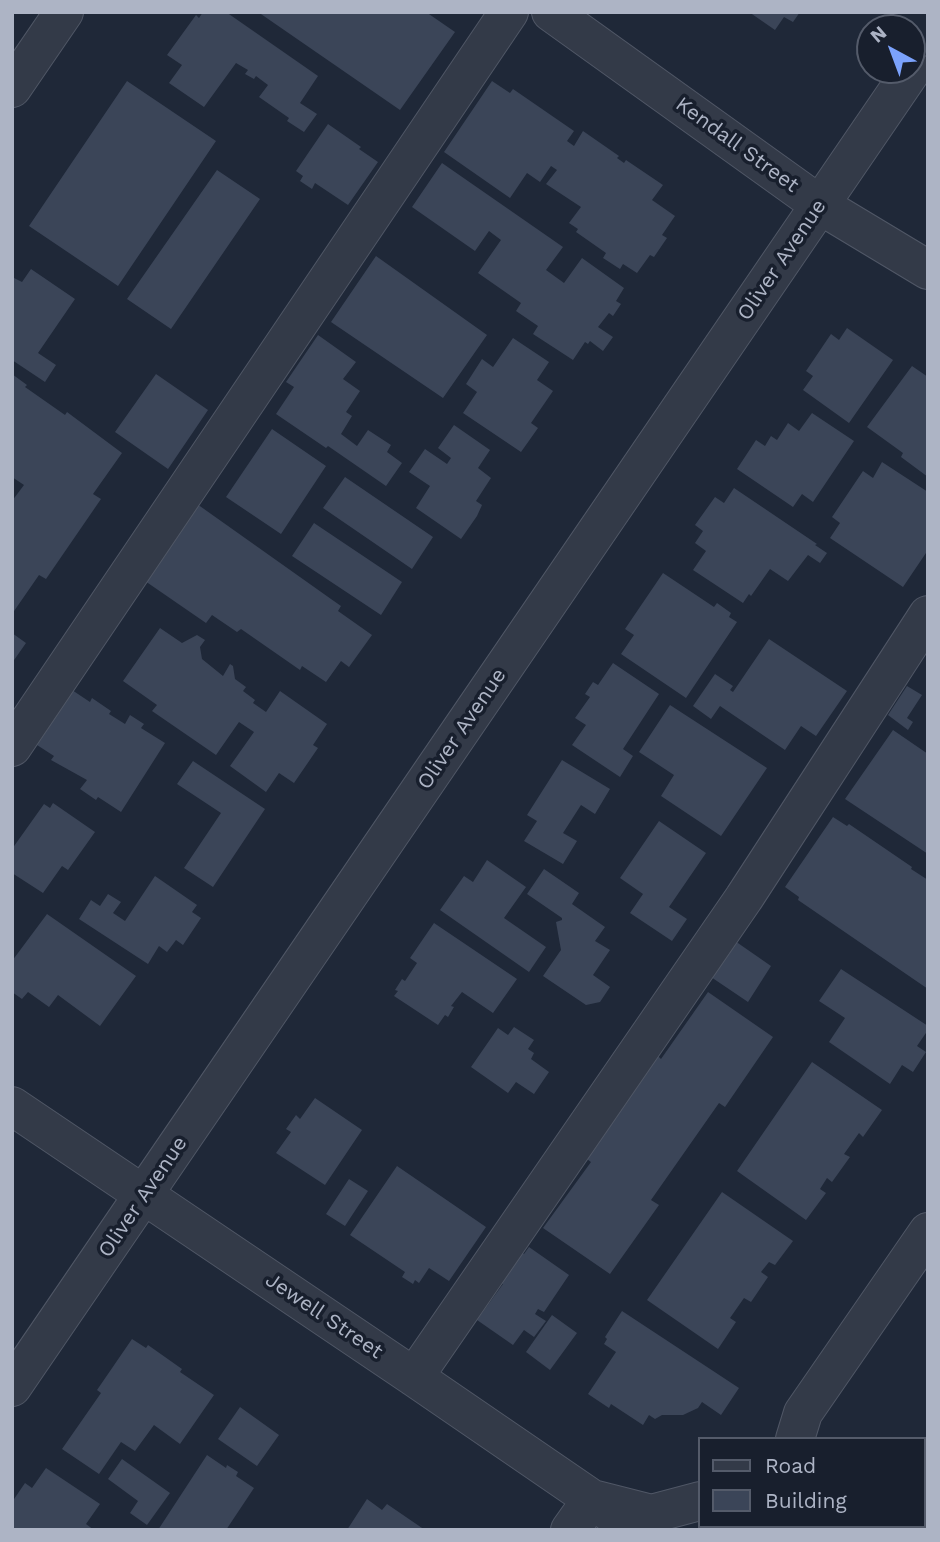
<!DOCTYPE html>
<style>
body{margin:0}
#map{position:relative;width:940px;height:1542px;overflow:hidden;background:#1f2838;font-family:"Work Sans",sans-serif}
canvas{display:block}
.frame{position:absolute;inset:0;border:14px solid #adb4c5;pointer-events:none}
.legend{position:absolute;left:698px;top:1437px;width:228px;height:91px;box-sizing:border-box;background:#181f2d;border:2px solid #545b6a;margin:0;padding:9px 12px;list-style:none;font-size:21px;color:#adb4c5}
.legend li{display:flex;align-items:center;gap:14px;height:35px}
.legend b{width:35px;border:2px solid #545b6a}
.north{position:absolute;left:856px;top:14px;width:70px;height:70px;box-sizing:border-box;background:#181f2d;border:2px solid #545b6a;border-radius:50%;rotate:319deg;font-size:19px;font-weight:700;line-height:28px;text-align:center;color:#adb4c5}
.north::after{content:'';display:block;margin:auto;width:24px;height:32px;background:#7ba2fc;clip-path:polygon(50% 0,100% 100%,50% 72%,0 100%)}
</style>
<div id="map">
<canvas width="940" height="1542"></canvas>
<div class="frame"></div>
<ul class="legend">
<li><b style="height:9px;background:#333a48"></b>Road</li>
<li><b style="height:19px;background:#3b4558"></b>Building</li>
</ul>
<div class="north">N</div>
</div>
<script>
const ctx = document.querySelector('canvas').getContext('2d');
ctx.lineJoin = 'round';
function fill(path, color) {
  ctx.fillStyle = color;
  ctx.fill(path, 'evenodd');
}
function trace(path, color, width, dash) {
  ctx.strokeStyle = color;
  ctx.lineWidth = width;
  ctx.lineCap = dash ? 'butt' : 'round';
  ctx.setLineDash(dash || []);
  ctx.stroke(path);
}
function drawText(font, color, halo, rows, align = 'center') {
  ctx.font = font + ' "Work Sans",sans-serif';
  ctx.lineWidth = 7;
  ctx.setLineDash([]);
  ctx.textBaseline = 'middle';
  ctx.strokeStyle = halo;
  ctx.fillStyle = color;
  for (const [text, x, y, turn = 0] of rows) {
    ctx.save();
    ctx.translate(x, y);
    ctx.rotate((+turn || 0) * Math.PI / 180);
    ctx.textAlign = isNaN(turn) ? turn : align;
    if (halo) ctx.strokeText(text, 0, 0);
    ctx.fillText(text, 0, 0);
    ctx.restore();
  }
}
fill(new Path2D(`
 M203,12h23l92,64 -18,27 17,11 -13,18 -17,-11 2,-3 -30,-21 9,-12 -12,-9 -2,3 -9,-5 3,-4 -12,-7 -32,44 -35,-24 13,-18 -15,-10 29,-40 3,3z
 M258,12h168l29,20 -55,78z
 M749,12h51l-7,10 -9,-5 -9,13z
 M127,81l89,60 -98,145 -89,-60z
 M492,81l18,12 3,-4 61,42 -7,10 7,5 9,-15 36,25 -2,2 7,5 2,-3 37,25 -11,15 23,16 -13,19 5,3 -13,19 -4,-2 -13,18 -14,-9 -3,5 -17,-11 3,-5 -30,-21 2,-3 -9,-6 12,-16 -35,-23 11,-14 -6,-4 -11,16 -13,-9 -17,25 -66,-46z
 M328,124l33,23 -2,2 19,13 -30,43 -33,-22 -3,6 -12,-8 3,-5 -7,-5z
 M442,163l121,84 -17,23 18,13 18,-25 42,30 -8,13 5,3 -8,12 -4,-3 -11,14 15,10 -10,14 -13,-10 -2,3 -3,-2 -12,18 -40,-26 5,-8 -22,-15 5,-8 -43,-30 23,-33 -12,-9 -14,20 -63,-44z
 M217,170l43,29 -89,130 -44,-30z
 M376,256l111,79 -44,63 -112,-76z
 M31,269l44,30 -37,54 18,12 -11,17 -33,-22v-80l2,-2 8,4z
 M847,328l46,32 -44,63 -46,-33 10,-14 -7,-5 25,-37 8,6z
 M318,335l38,27 -13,17 17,12 -14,21 6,4 -11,18 16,12 11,-16 23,15 -4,7 15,11 -16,23 -58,-40 -2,2 -50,-34 18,-27 -8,-5z
 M513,338l36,24 -12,18 16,11 -22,32 7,5 -17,24 -58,-39 14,-21 -11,-8 16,-25 11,8z
 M912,366l16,11v100l-27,-20 2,-4 -36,-26z
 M12,374l15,11 -2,2 40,28 2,-3 55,41 -29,41 8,5 -55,80 -7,-4 -27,39v-113l12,-16 -12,-8z
 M156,374l52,36 -40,59 -53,-37z
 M812,413l42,28 -41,61 -11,-8 -9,13 -56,-38 19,-29 9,6 6,-10 6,4 11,-17 11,8z
 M454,425l36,25 -12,18 13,10 -15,23 6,4 -5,11 -16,23 -45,-31 14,-22 -21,-14 16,-23 22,15 4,-6 -13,-10z
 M272,429l54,37 -45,68 -55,-37z
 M882,462l46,30v58l-25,37 -73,-49 10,-15 -8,-6 31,-46 10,7z
 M345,477l88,60 -21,32 -89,-61z
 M734,488l83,56 -2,1 12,8 -7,10 -12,-8 -20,26 -18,-12 -19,27 -2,-2 -6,9 -50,-33 13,-19 -11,-8 8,-12 -8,-6 20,-28 9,6z
 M197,504l134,95 10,7 -3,5 34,24 -23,32 -8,-6 -15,21 -24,-16 -2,4 -59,-41 -4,3 -25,-17 -6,8 -61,-42z
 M314,523l88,59 -21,33 -89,-59z
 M663,573l51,34 3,-4 14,10 -2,4 8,5 -51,76 -65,-44 13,-19 -9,-6z
 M160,628l22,15 15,-8 8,5 -5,7 2,12 21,17 7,-12 3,2 2,13 11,8 -3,4 12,9 -2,3 13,9 14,-21 47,33 -14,21 5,3 -24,35 -15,-10 -13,19 -36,-26 24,-34 -15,-10 -23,33 -64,-44 5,-6 -34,-24z
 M12,633l14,10 -14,20z
 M769,639l78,52 -31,45 -15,-10 -16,24 -65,-44 -9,13 -18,-13 22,-32 18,12 -3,4 3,2z
 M613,663l46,31 -36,55 10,7 -13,21 -48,-32 14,-20 -11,-7 15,-21 -5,-3 8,-12 5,3z
 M907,686l15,9 -15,23 6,4 -5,8 -20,-15z
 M72,690l18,12 2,-4 19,13 -2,3 16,10 5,-9 14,9 -3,4 24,15 -44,69 -23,-15 -2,3 -16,-11 7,-9 -36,-20 3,-4 -17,-11z
 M670,705l97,63 -46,68 -60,-40 13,-21 -35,-23z
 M893,730l35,24v100l-83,-55z
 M562,760l48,29 -15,25 -14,-9 -18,28 14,8 -14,23 -39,-23 13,-20 -10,-6z
 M193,761l72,48 -52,78 -29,-19 37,-55 -44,-29z
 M53,803l42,29 -27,38 -6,-4 -19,27 -31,-20v-24l32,-45 6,4z
 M833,817l14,9 2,-2 63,43 -1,2 17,11v109l-130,-89 1,-3 -14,-10z
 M659,821l47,32 -37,54 18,12 -15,22 -42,-28 13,-19 -23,-16z
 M487,860l39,27 -22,31 42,29 -17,25 -89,-62 24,-34 9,6z
 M544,869l35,24 -7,11 33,23 -10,14 15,9 -17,25 17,12 -10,15 -14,3 -43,-29 18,-26 -5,-28 6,-2v-2l-35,-24z
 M155,876l42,29 -5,7 9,6 -18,27 -7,-5 -9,12 -8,-6 -11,18 -69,-45 12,-19 9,6 8,-12 13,8 -8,11 12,8z
 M47,914l89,62 -36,50 -42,-31 -9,12 -21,-15 -6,7 -10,-7v-31z
 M434,923l83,56 -24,34 -31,-21 -11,14 3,1 -6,10 -3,-2 -7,10 -44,-29 4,-5 -3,-1 7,-11 3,2 12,-18 -7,-5z
 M735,941l36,25 -23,36 -37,-25z
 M841,969l87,57v4l-11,16 9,6 -13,20 -11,-7 -12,19 -61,-42 16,-24 -26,-17z
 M708,992l65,45 -48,70 -6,-4 -68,97 8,5 -49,69 -67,-46 48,-66 -7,-5 72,-103 5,5z
 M514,1027l20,13 -6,9 6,4 -3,6 18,13 -15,22 -18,-12 -8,11 -37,-26 27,-39 10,7z
 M812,1062l70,48 -19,27 -4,-4 -15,21 6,3 -18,25 -5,-4 -7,11 6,4 -20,27 -69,-49z
 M315,1098l47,32 -37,55 -49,-32 15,-21 -5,-3 10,-14 4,4z
 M397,1166l89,61 -37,54 -20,-13 -10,15 -4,-3 -2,4 -11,-7 3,-5 -55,-37z
 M349,1179l19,12 -23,35 -19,-12z
 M722,1192l71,49 -18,24 -6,-3 -8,10 7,5 -17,25 -7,-4 -14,20 6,4 -18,27 -71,-49z
 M515,1247l9,7 5,-7 40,28 -25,37 -6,-3 -3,5 11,7 -12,16 -10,-7 -11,15 -36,-25 26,-36 -9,-6z
 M622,1311l117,77 -18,27 -19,-13 -4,6 -15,7h-21l-7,4 -6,-4 -6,10 -32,-21 -2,4 -21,-14 28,-42 -12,-8 3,-5 -2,-2z
 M552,1315l25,18 -27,37 -24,-18z
 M132,1339l14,9 2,-3 34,24 -2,3 34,23 -34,49 -26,-19 -19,26 -14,-9 -22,32 -37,-25 39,-56 -4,-3z
 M240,1407l39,28 -22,31 -39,-27z
 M207,1455l19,13 1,-3 11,7 -2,4 18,12 -28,42h-68z
 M122,1459l48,34 -23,32 -17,-12 8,-12 -30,-22z
 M46,1468l54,36 -14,20 8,6h-82v-28l13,-19 7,5z
 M367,1499l15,11 5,-6 38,26h-78z`), '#3b4558');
const minor = new Path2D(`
 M551,12l269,193 108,65
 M12,88l52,-76
 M12,747l497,-735
 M12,1106l402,271 178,122 41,31
 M414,1377l330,-479 184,-283
 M12,1387l900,-1317
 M795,1439l8,-26 125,-181
 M924,1520l4,-5
 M570,1530l22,-31 59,15 49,-13
 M770,1530l1,-4`);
trace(minor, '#505766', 40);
trace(minor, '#333a48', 38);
drawText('21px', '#adb4c5', '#181f2d', [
 ["Kendall Street",737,145,36],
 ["Oliver Avenue",782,260,-56],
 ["Oliver Avenue",462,729,-56],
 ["Oliver Avenue",143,1197,-56],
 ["Jewell Street",324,1316,34]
]);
</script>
